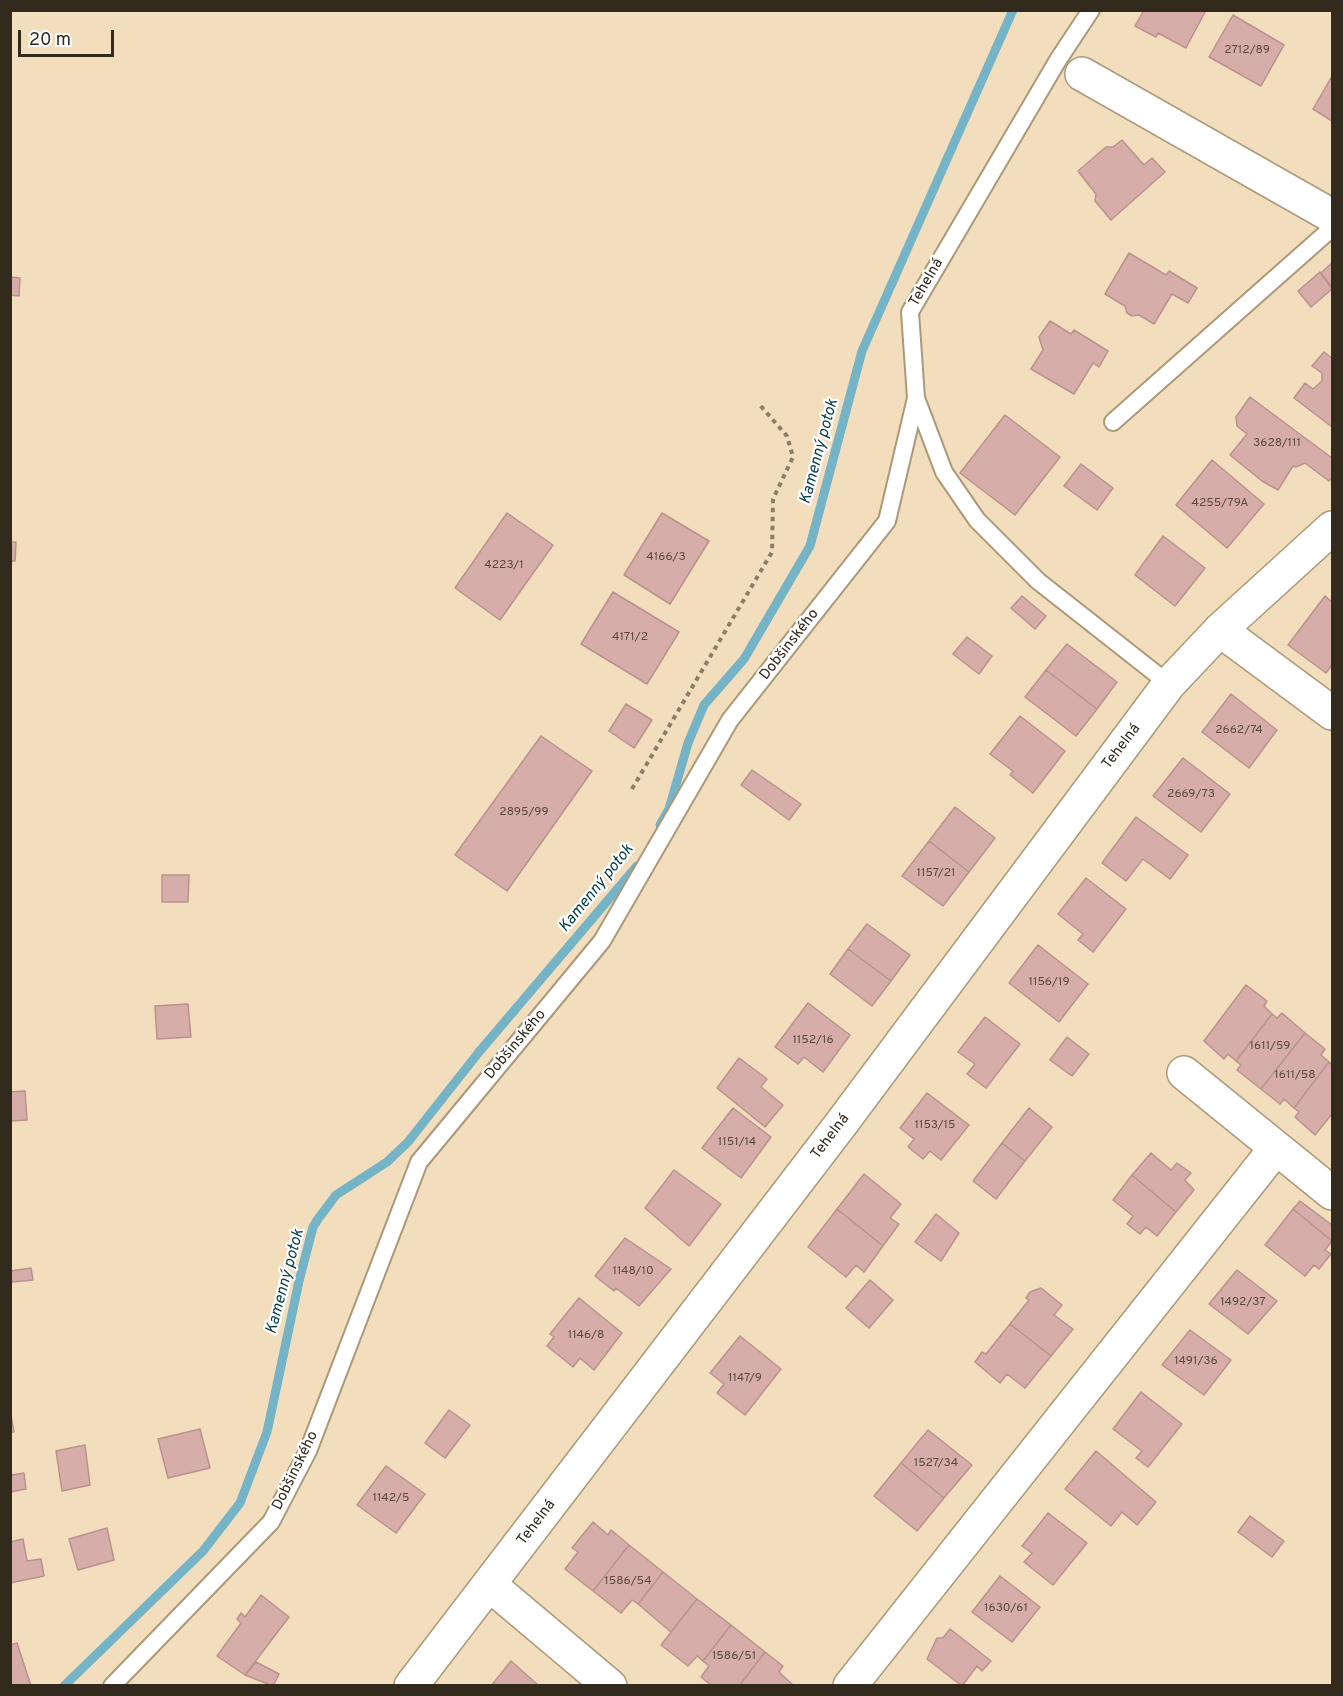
<!DOCTYPE html>
<meta charset="utf-8">
<style>
body{margin:0}
#map{position:relative;width:1343px;height:1696px;overflow:hidden;background:#f2debd;font-family:Overpass,sans-serif}
canvas{display:block}
.frame{position:absolute;inset:0;border:12px solid #312a1d;pointer-events:none}
.scale{position:absolute;left:18px;top:30px;width:96px;height:27px;box-sizing:border-box;border:3px solid #312a1d;border-top:0;padding-left:8px;font-size:18px;line-height:21px;white-space:nowrap;color:#312a1d;-webkit-text-stroke:4px #fff;paint-order:stroke}
</style>
<div id="map">
<canvas width="1343" height="1696"></canvas>
<div class="frame"></div>
<div class="scale">20 m</div>
</div>
<script>
const ctx = document.querySelector('canvas').getContext('2d');
ctx.lineJoin = 'round';
function trace(path, color, width, dash) {
  ctx.strokeStyle = color;
  ctx.lineWidth = width;
  ctx.lineCap = dash ? 'butt' : 'round';
  ctx.setLineDash(dash || []);
  ctx.stroke(path);
}
function fill(path, color) {
  ctx.fillStyle = color;
  ctx.fill(path, 'evenodd');
}
function drawText(font, color, halo, rows, align = 'center') {
  ctx.font = font + ' Overpass,sans-serif';
  ctx.lineWidth = 4.5;
  ctx.setLineDash([]);
  ctx.textBaseline = 'middle';
  ctx.strokeStyle = halo;
  ctx.fillStyle = color;
  for (const [text, x, y, turn = 0] of rows) {
    ctx.save();
    ctx.translate(x, y);
    ctx.rotate((+turn || 0) * Math.PI / 180);
    ctx.textAlign = isNaN(turn) ? turn : align;
    if (halo) ctx.strokeText(text, 0, 0);
    ctx.fillText(text, 0, 0);
    ctx.restore();
  }
}
trace(new Path2D(`
 M660,825l9,-16 19,-66 16,-38 40,-46 66,-113 52,-195 151,-341
 M64,1686l139,-135 37,-48 27,-71 32,-151 14,-54 5,-8 18,-24 51,-33 21,-20 71,-90 158,-186`), '#75b3c6', 9);
const building = new Path2D(`
 M1144,10h62l-20,38 -28,-15 -2,4 -21,-11z
 M1233,15l51,30 -23,41 -52,-29z
 M1332,76v45l-19,-12z
 M1122,140l22,25 8,-7 13,14 -54,48 -16,-19 1,-7 -18,-23 28,-24h7z
 M1129,253l37,22 3,-4 28,17 -9,15 -16,-9 -18,30 -15,-9 -7,1 -5,-3 -2,-7 -20,-12z
 M1332,263v24l-11,-14z
 M1320,272l12,17 -21,18 -13,-16z
 M10,277l10,1 -1,18 -9,-1z
 M1050,321l21,13 3,-4 34,21 -9,16 -6,-4 -19,31 -43,-25 12,-19 -4,-13z
 M1324,352l8,6v69l-38,-29 11,-15 8,6 9,-8v-8l-10,-7z
 M1250,397l82,61v19l-3,4 -24,-18 -9,4 -3,-1 -15,24 -16,-9 -32,-26 17,-21 -10,-8 -1,-9z
 M1005,415l55,42 -45,58 -55,-42z
 M1212,460l52,44 -37,44 -51,-43z
 M1081,464l32,24 -16,22 -33,-24z
 M507,513l46,32 -53,75 -45,-32z
 M662,513l47,28 -39,63 -46,-29z
 M1163,536l42,32 -30,38 -40,-31z
 M10,542h6l-1,19h-5z
 M613,592l66,40 -32,52 -66,-40z
 M1022,596l24,20 -11,13 -24,-21z
 M1325,596l7,6v63l-6,8 -38,-28z
 M967,637l25,19 -13,18 -26,-20z
 M1067,644l50,38 -20,27 -51,-39z
 M1046,670l51,39 -21,27 -51,-39z
 M1231,694l46,36 -28,38 -47,-36z
 M626,704l26,16 -18,28 -25,-17z
 M1020,716l45,35 -32,42 -23,-18 3,-4 -23,-17z
 M541,736l51,35 -85,120 -52,-36z
 M1183,758l47,36 -29,38 -48,-36z
 M752,770l49,34 -12,16 -48,-35z
 M955,807l40,31 -26,34 -40,-31z
 M1136,817l52,38 -18,24 -27,-20 -17,22 -24,-18z
 M929,841l40,31 -26,34 -41,-30z
 M162,875h27l-1,27h-26z
 M1086,878l40,31 -33,43 -15,-12 5,-6 -25,-20z
 M867,924l43,31 -19,26 -43,-32z
 M1038,945l50,39 -29,38 -50,-39z
 M848,949l43,32 -19,25 -42,-32z
 M1246,985l21,16 -3,5 8,8 -36,47 -8,-7 -4,5 -20,-18z
 M808,1003l42,32 -27,37 -19,-15 -6,7 -23,-17z
 M188,1004l3,33 -34,2 -2,-33z
 M1282,1013l23,20 -44,56 -24,-19 4,-5 -5,-4 36,-47 5,4z
 M985,1017l35,27 -34,44 -19,-14 8,-10 -17,-12z
 M1305,1033l20,16 -4,6 8,7 -35,46 -10,-9 -4,5 -19,-15z
 M1067,1037l22,17 -17,22 -22,-16z
 M739,1058l28,21 -6,8 22,18 -18,22 -48,-39z
 M1329,1062l3,3v49l-17,21 -20,-18 4,-5 -5,-4z
 M25,1091l2,29 -17,1v-29z
 M927,1093l42,32 -28,35 -11,-9 -7,8 -15,-12 6,-8 -14,-11z
 M733,1108l38,29 -30,41 -39,-30z
 M1029,1108l23,19 -27,34 -23,-18z
 M1002,1143l23,18 -29,38 -23,-18z
 M1151,1153l20,17 6,-7 14,10 -6,7 9,10 -18,22 -44,-37z
 M674,1170l47,34 -32,42 -44,-38z
 M864,1174l37,30 -11,14 9,6 -16,22 -46,-37z
 M1132,1175l44,37 -19,24 -11,-9 -6,7 -13,-10 6,-8 -20,-16z
 M1300,1201l32,24v16l-39,-32z
 M837,1209l46,37 -19,26 -8,-7 -10,12 -38,-30z
 M1293,1209l39,32 -7,9 6,4 -12,15 -5,-4 -9,11 -40,-31z
 M936,1214l23,19 -18,28 -26,-19z
 M625,1238l46,31 -32,37 -23,-18 -2,3 -19,-15z
 M31,1268l2,12 -21,2 -2,-11z
 M1237,1270l40,31 -29,33 -39,-30z
 M870,1280l23,20 -24,28 -23,-20z
 M1041,1288l21,17 -8,10 19,14 -22,27 -41,-32 19,-24 -3,-2 4,-6z
 M579,1298l43,35 -28,37 -14,-12 -7,9 -26,-21 7,-9 -4,-3z
 M1010,1324l41,32 -26,32 -18,-14 -7,9 -25,-21 7,-10 4,2z
 M1190,1330l41,30 -27,35 -42,-30z
 M740,1336l41,33 -36,46 -28,-22 7,-9 -14,-11z
 M1141,1392l41,32 -34,43 -12,-9 6,-7 -29,-22z
 M10,1410l4,22h-4z
 M449,1410l21,15 -25,33 -20,-15z
 M200,1429l10,39 -42,10 -10,-39z
 M928,1430l44,35 -28,33 -43,-35z
 M85,1445l5,40 -28,6 -6,-40z
 M1096,1451l60,51 -19,23 -15,-13 -11,14 -46,-37z
 M901,1463l43,35 -27,33 -43,-35z
 M386,1466l39,28 -29,39 -39,-28z
 M10,1469l2,6 12,-2 2,16 -16,3z
 M1048,1513l39,30 -34,42 -29,-23 8,-9 -10,-7z
 M1250,1516l34,25 -12,16 -34,-25z
 M593,1522l15,13 3,-5 18,15 -36,46 -28,-22 13,-17 -6,-4z
 M107,1528l7,32 -36,10 -9,-31z
 M23,1539l4,22 14,-2 3,17 -34,7v-41z
 M629,1545l34,27 -25,32 -6,-4 -11,13 -28,-22z
 M663,1572l34,27 -26,33 -33,-28z
 M1000,1576l40,31 -28,35 -40,-30z
 M261,1595l28,22 -44,58 -28,-19 24,-33 -4,-4 4,-6 4,4z
 M697,1599l34,26 -28,36 -6,-5 -9,10 -27,-21z
 M731,1625l34,27 -26,34h-27l-11,-9 8,-11 -6,-5z
 M950,1629l41,32 -9,10 -5,-5 -15,20 -35,-27 10,-21h6z
 M17,1643l14,43h-21v-41z
 M765,1652l18,14 -4,6 15,14h-55z
 M511,1661l28,25h-48z
 M256,1662l23,12 -6,12 -28,-11z`);
fill(building, '#d6ada9');
trace(building, '#b9928d', 1.5);
const service = new Path2D(`
 M1091,10l-33,50 -148,252 6,86 28,74 33,48 61,61 131,103
 M1113,422l219,-194
 M112,1686l159,-164 37,-71 111,-289 183,-221 128,-221 157,-199 29,-123`);
const minor = new Path2D(`
 M1082,74l250,142
 M1220,630l112,83
 M1184,1073l148,120
 M490,1585l120,101
 M411,1686l430,-562 328,-440 51,-54 112,-102
 M850,1686l426,-538`);
trace(service, '#ab997a', 20);
trace(minor, '#ab997a', 36);
trace(new Path2D(`
 M632,789l140,-237 1,-53 20,-42 -6,-21 -28,-32`), '#8b7e67', 4, [4.5, 4.5]);
trace(service, '#fff', 16);
trace(minor, '#fff', 33);
drawText('12px', '#5a4b40', null, [
 ["2712/89",1247,51],
 ["3628/111",1277,444],
 ["4255/79A",1220,504],
 ["4166/3",666,558],
 ["4223/1",504,566],
 ["4171/2",630,638],
 ["2662/74",1239,731],
 ["2669/73",1191,795],
 ["2895/99",524,813],
 ["1157/21",936,874],
 ["1156/19",1049,983],
 ["1152/16",813,1041],
 ["1611/59",1270,1047],
 ["1611/58",1295,1076],
 ["1153/15",935,1126],
 ["1151/14",737,1143],
 ["1148/10",633,1272],
 ["1492/37",1243,1303],
 ["1146/8",586,1336],
 ["1491/36",1196,1362],
 ["1147/9",745,1379],
 ["1527/34",936,1464],
 ["1142/5",391,1499],
 ["1586/54",628,1582],
 ["1630/61",1006,1609],
 ["1586/51",734,1657]
]);
drawText('15px', '#312a1d', '#fff', [
 ["Tehelná",927,283,-60],
 ["Dobšinského",790,645,-52],
 ["Tehelná",1122,747,-53],
 ["Dobšinského",516,1045,-50],
 ["Tehelná",831,1137,-53],
 ["Dobšinského",296,1471,-64],
 ["Tehelná",537,1523,-53]
]);
drawText('italic 16px', '#013d4b', '#fff', [
 ["Kamenný potok",820,452,-75],
 ["Kamenný potok",597,889,-51],
 ["Kamenný potok",286,1282,-75]
]);
</script>
